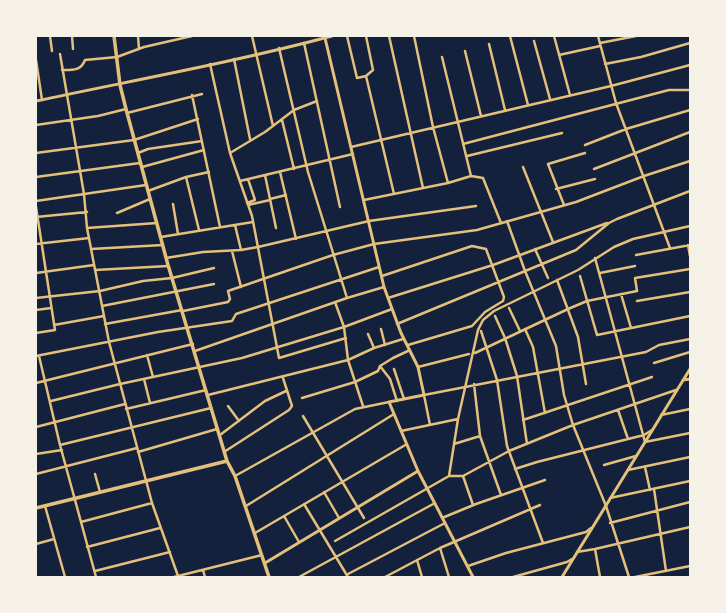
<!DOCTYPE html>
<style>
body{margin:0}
#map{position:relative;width:726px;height:613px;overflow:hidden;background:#14213d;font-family:"Alegreya Sans",sans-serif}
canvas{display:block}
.frame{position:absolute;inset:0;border:37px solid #f6f1e7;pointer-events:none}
</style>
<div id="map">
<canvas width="726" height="613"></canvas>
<div class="frame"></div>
</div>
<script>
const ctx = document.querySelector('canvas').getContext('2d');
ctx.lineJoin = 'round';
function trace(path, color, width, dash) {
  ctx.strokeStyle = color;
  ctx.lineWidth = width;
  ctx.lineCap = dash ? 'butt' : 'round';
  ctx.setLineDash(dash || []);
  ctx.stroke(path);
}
trace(new Path2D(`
 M50,36l2,15
 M72,36l1,13
 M138,36l1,13
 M252,36l21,90
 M347,36l10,42 9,-2
 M366,36l7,34 -7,6 28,118
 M389,36l34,152
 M414,36l19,91 15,56
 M510,36l18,69
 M554,36l16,59
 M598,36l18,67 54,145
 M534,41l16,58
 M304,43l36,164
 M600,43l36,-7
 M489,44l16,66
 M279,48l29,124 39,126
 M465,51l16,65
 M60,54l24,140 3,34 22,114 43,161 26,73
 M559,55l41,-9
 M234,59l16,80
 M36,60l6,40
 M210,64l20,89 22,63 27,142 67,-20
 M605,64l36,-7 49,-14
 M62,70c10,0 19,1 23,-10l32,-3 27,-10 48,-11
 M192,95l28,132
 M127,113l75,-19
 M282,120l12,49
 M36,125l62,-9 28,-7
 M463,144l206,-54h21
 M585,145l41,-16 64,-19
 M351,147l260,-61 79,-21
 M36,153l98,-13 64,-21
 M138,153l10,-4 54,-8
 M230,153l35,-21 29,-22 23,-9
 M467,156l95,-23
 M142,167l62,-17
 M523,167l30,75
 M594,169l96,-37
 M280,172l16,67
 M265,175l11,53
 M471,176l12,2 18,45
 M36,177l104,-14
 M186,177l13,53
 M240,181l113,-27
 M556,189l39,-10
 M148,191l38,-14 23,-5
 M270,199l16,-4
 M364,200l84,-17 23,-7 -29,-119
 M36,201l110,-16
 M247,203l8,-3 -7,-21
 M173,204l5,30
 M248,205l22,-5
 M564,205l-16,-41 37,-11
 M36,207l19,123 -19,3
 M117,213l33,-14
 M36,217l51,-5
 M507,221l18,50 31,75 8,49 9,30 33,81 23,71
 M235,225l6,25
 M87,228l70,-5
 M161,237l92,-15
 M36,244l53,-6
 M688,245l2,11
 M91,249l72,-4
 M535,249l13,29
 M232,251l9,36
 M636,255l54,-10
 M166,258l37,-6 38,-2 17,-3 111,-26 107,-15
 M595,258l50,184 45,-9
 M95,270l73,-4
 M36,273l58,-8
 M600,273l35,-7
 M382,276l90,-30 14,3 18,48 -1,4 -18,11 -13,14 -64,19
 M580,276l17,59 93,-19
 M557,280l21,57 8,47
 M621,294l10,34
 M36,298l64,-7 43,-10 29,-3 42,-10
 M388,298l105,-33 114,-42
 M637,301l53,-9
 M335,302l9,25 4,33 15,46
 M102,306l112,-22
 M509,308l11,23
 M36,310l15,-2
 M183,311l45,-9 2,-3 -2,-8 105,-36 41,-11 103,-14 99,-28 68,-26 46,-15
 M495,316l10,22 12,38 10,68
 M105,324l77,-14
 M397,324l179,-74 33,-27 8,-4 73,-28
 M54,325l50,-9
 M381,329l4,16
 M525,329l8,18 12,66
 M481,331l16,49 10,66 36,97
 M368,334l6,14
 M195,351l152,-53 37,-11
 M475,353l93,-44 19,-8 50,-10 -2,-13 55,-9
 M147,355l6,22
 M36,356l122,-24 74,-11 4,-7 143,-47
 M39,356l21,89 36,132
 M654,363l36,-11
 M380,366l10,13 7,22
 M418,367l51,-13
 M394,369l10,30
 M144,379l6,24
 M36,383l157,-39
 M474,384l6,52 21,59
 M208,395l140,-35 26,-12 29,-9
 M302,398l53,-16 23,-11 2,-5 13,-8 17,-8
 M51,401l69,-17 122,-26 102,-31 48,-18
 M228,406l11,15
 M126,409l80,-19
 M618,410l10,29
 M661,415l29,-6
 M303,416l61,102
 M523,420l129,-43
 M430,425l-6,-30 222,-43 13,-7 31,-6
 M36,427l89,-23
 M401,431l57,-12
 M220,435l45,-34 21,-10
 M454,444l26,-8
 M60,445l151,-37
 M138,452l79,-23
 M224,452l65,-42 3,-4 -9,-28
 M36,454l26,-4
 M604,465l32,-9
 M645,467l5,23
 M515,469l22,-7 107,-27 8,-5
 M628,470l62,-13
 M36,474l101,-26
 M95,474l5,18
 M235,476l120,-67 34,-7
 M449,476h14l46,-25 64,-26 103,-35
 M463,476l10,29
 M654,489l12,82
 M324,492l15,26
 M610,498l80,-17
 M304,504l44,73
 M45,506l20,71
 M246,506l148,-92
 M284,516l15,26
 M442,518l34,-14 69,-24
 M81,522l71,-19
 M610,523l80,-21
 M255,533l152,-89
 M335,541l114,-65 9,-57 20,-89 5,-10 11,-9 84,-41 36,-23 19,-8 57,-13
 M36,544l18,-5
 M87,547l73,-19
 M440,548l9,29
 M595,549l5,28
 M577,552l18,-3 95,-22
 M417,560l5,17
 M468,566l38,-13 80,-21 5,-4
 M203,570l2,7
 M95,571l75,-19
 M348,574l97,-51
 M174,577l88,-22
 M299,577l136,-74
 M385,577l55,-29 100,-43
 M513,577l54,-15 5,-3
 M635,577l55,-11`), '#e5c07b', 2.5);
trace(new Path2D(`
 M325,38l59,249 17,46 17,34 6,28 -35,7 29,69 55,106
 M36,101c99,-21 199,-39 296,-65
 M683,380l7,-1
 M265,563l153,-92
 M562,577l128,-208`), '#e5c07b', 3);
trace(new Path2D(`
 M114,36l6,49 6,24 42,156 59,196 8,15 34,101
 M36,508l191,-47`), '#e5c07b', 3.5);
</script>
